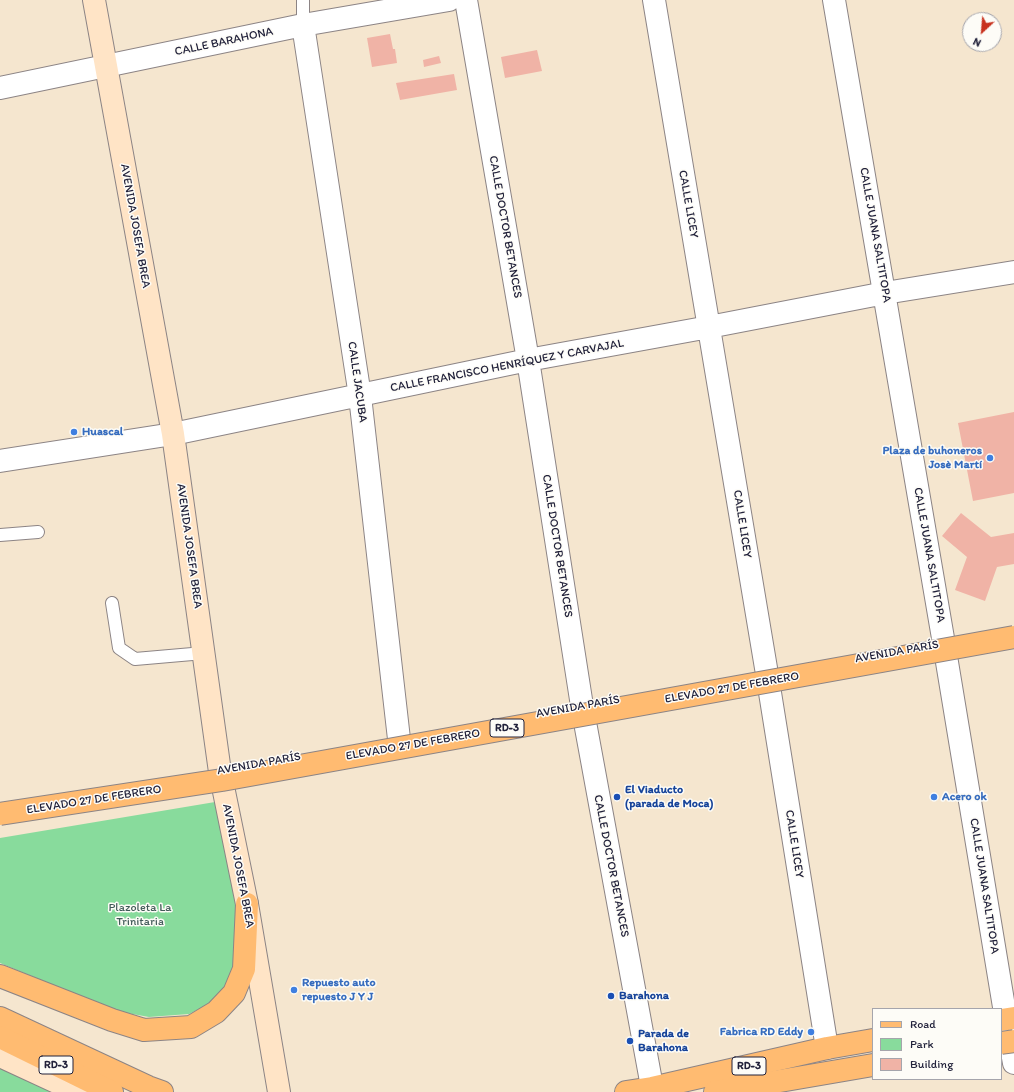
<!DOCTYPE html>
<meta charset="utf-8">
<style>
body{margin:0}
#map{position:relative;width:1014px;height:1092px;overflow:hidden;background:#f5e6cf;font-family:Itim,sans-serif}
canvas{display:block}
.legend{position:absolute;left:872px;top:1008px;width:130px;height:72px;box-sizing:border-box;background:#fdfcf7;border:1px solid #a5a5ac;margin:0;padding:5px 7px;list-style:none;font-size:12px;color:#22223b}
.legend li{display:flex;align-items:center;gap:8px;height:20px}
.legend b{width:20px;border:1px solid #a5a5ac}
.north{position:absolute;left:962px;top:12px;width:40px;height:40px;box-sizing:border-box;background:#fdfcf7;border:1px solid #a5a5ac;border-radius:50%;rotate:206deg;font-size:11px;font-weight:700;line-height:16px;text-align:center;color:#22223b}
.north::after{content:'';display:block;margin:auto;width:14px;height:18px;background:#c8321e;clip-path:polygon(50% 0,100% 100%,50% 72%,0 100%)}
</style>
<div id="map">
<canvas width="1014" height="1092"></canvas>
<ul class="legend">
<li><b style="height:5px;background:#ffbb71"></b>Road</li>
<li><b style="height:11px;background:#88db9c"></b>Park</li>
<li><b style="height:11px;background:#f0b3a6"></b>Building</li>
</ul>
<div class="north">N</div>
</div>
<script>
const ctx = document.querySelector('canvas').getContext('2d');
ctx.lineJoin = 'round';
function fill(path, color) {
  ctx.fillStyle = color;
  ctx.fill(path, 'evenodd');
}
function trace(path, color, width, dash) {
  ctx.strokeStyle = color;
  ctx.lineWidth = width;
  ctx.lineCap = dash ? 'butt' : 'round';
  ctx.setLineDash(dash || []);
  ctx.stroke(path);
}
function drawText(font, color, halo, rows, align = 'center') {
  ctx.font = font + ' Itim,sans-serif';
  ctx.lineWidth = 3;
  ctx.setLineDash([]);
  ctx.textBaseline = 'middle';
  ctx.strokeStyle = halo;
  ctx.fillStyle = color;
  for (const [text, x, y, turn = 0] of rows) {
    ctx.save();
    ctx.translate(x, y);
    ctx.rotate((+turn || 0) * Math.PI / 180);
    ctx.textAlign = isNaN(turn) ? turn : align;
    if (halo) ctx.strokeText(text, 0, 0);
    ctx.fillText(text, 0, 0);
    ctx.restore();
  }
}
fill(new Path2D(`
 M215,802l14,49 9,59 -1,51 -12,26 -14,16 -22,11 -40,3 -33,-6 -116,-48v-125z
 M0,1067l55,25h-55z`), '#88db9c');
fill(new Path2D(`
 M390,34l3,15h2l2,14 -25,4 -5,-29z
 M537,50l5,21 -37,7 -4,-21z
 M439,56l2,7 -17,4 -1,-7z
 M454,74l3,16 -57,10 -4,-17z
 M1014,412v81l-41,8 -15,-78z
 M961,513l30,24 23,-4v31l-17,3 -12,34 -30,-11 12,-33 -25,-21z`), '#f0b3a6');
const lane = new Path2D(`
 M303,0v25
 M0,535l38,-3
 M112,603l7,45 16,11 69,-6`);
const street = new Path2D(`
 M466,0l62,360 54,346 71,386
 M654,0l113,674 60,374
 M834,0l110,644 62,375 8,44
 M303,25l57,371 39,343
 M0,88l303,-63 146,-25
 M0,461l173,-27 355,-74 181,-33 176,-34 129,-21`);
const secondary = new Path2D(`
 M94,0l79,434 47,338 27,132 32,188
 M0,1056l78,36`);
const primary = new Path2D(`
 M0,976l112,44 32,10 47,-3 25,-15 18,-19 10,-24 3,-65
 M0,1018l148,69 14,5
 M1001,1020l13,-2
 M626,1092l26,-4 175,-40 46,-8`);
const highway = new Path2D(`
 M0,1037l112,55
 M715,1092l158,-27`);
trace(lane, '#8c8485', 14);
trace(street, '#8c8485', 24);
trace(secondary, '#8c8485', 24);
trace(primary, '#8c8485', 24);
trace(highway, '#8c8485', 24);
trace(lane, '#fff', 12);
trace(street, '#fff', 22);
trace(secondary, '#ffe4c6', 22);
trace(primary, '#ffbb71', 22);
trace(highway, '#ffbb71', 22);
const highwayBridge = new Path2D(`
 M0,814l222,-34 792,-143
 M1001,1043l13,-2`);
trace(highwayBridge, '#8c8485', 24, []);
trace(highwayBridge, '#ffbb71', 22);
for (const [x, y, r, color] of [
 [74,432,4,"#3f7fe0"],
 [990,458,4,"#3f7fe0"],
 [617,797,4,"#1a4fb4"],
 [934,797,4,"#3f7fe0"],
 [294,990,4,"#3f7fe0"],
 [611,996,4,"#1a4fb4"],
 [811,1032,4,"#3f7fe0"],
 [630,1041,4,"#1a4fb4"]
]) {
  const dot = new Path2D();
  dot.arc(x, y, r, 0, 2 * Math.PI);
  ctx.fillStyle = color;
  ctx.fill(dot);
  trace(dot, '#fdfcf7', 1.5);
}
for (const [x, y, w] of [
 [507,728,34],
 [56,1065,34],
 [749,1066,34]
]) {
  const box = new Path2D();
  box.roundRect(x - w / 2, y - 9, w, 18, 3);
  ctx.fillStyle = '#fdfcf7';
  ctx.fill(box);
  trace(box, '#22223b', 1);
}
drawText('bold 11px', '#22223b', null, [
 ["RD-3",507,728],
 ["RD-3",56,1065],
 ["RD-3",749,1066]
]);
drawText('12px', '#22223b', '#fdfcf7', [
 ["CALLE BARAHONA",224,42,-12],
 ["CALLE LICEY",688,204,80],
 ["AVENIDA JOSEFA BREA",135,226,80],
 ["CALLE DOCTOR BETANCES",505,227,80],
 ["CALLE JUANA SALTITOPA",875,235,80],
 ["CALLE FRANCISCO HENRÍQUEZ Y CARVAJAL",507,366,-11],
 ["CALLE JACUBA",357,382,82],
 ["CALLE LICEY",742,524,81],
 ["AVENIDA JOSEFA BREA",189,546,82],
 ["CALLE DOCTOR BETANCES",557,546,81],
 ["CALLE JUANA SALTITOPA",929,555,80],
 ["AVENIDA PARÍS",897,652,-10],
 ["ELEVADO 27 DE FEBRERO",732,688,-10],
 ["AVENIDA PARÍS",578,707,-10],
 ["ELEVADO 27 DE FEBRERO",413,745,-10],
 ["AVENIDA PARÍS",259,764,-10],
 ["ELEVADO 27 DE FEBRERO",94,800,-9],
 ["CALLE LICEY",794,844,81],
 ["AVENIDA JOSEFA BREA",238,866,79],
 ["CALLE DOCTOR BETANCES",611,866,79],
 ["CALLE JUANA SALTITOPA",984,886,81]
]);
drawText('bold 12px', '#366cbe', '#fdfcf7', [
 ["Huascal",82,432],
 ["Plaza de buhoneros",982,451,"right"],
 ["Josè Martí",982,465,"right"],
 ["Acero ok",942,797],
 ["Repuesto auto",302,983],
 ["repuesto J Y J",302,997],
 ["Fabrica RD Eddy",803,1032,"right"]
], 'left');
drawText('bold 12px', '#164399', '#fdfcf7', [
 ["El Viaducto",625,790],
 ["(parada de Moca)",625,804],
 ["Barahona",619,996],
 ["Parada de",638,1034],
 ["Barahona",638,1048]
], 'left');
drawText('12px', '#415a58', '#fdfcf7', [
 ["Plazoleta La",140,908],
 ["Trinitaria",140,922]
]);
</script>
